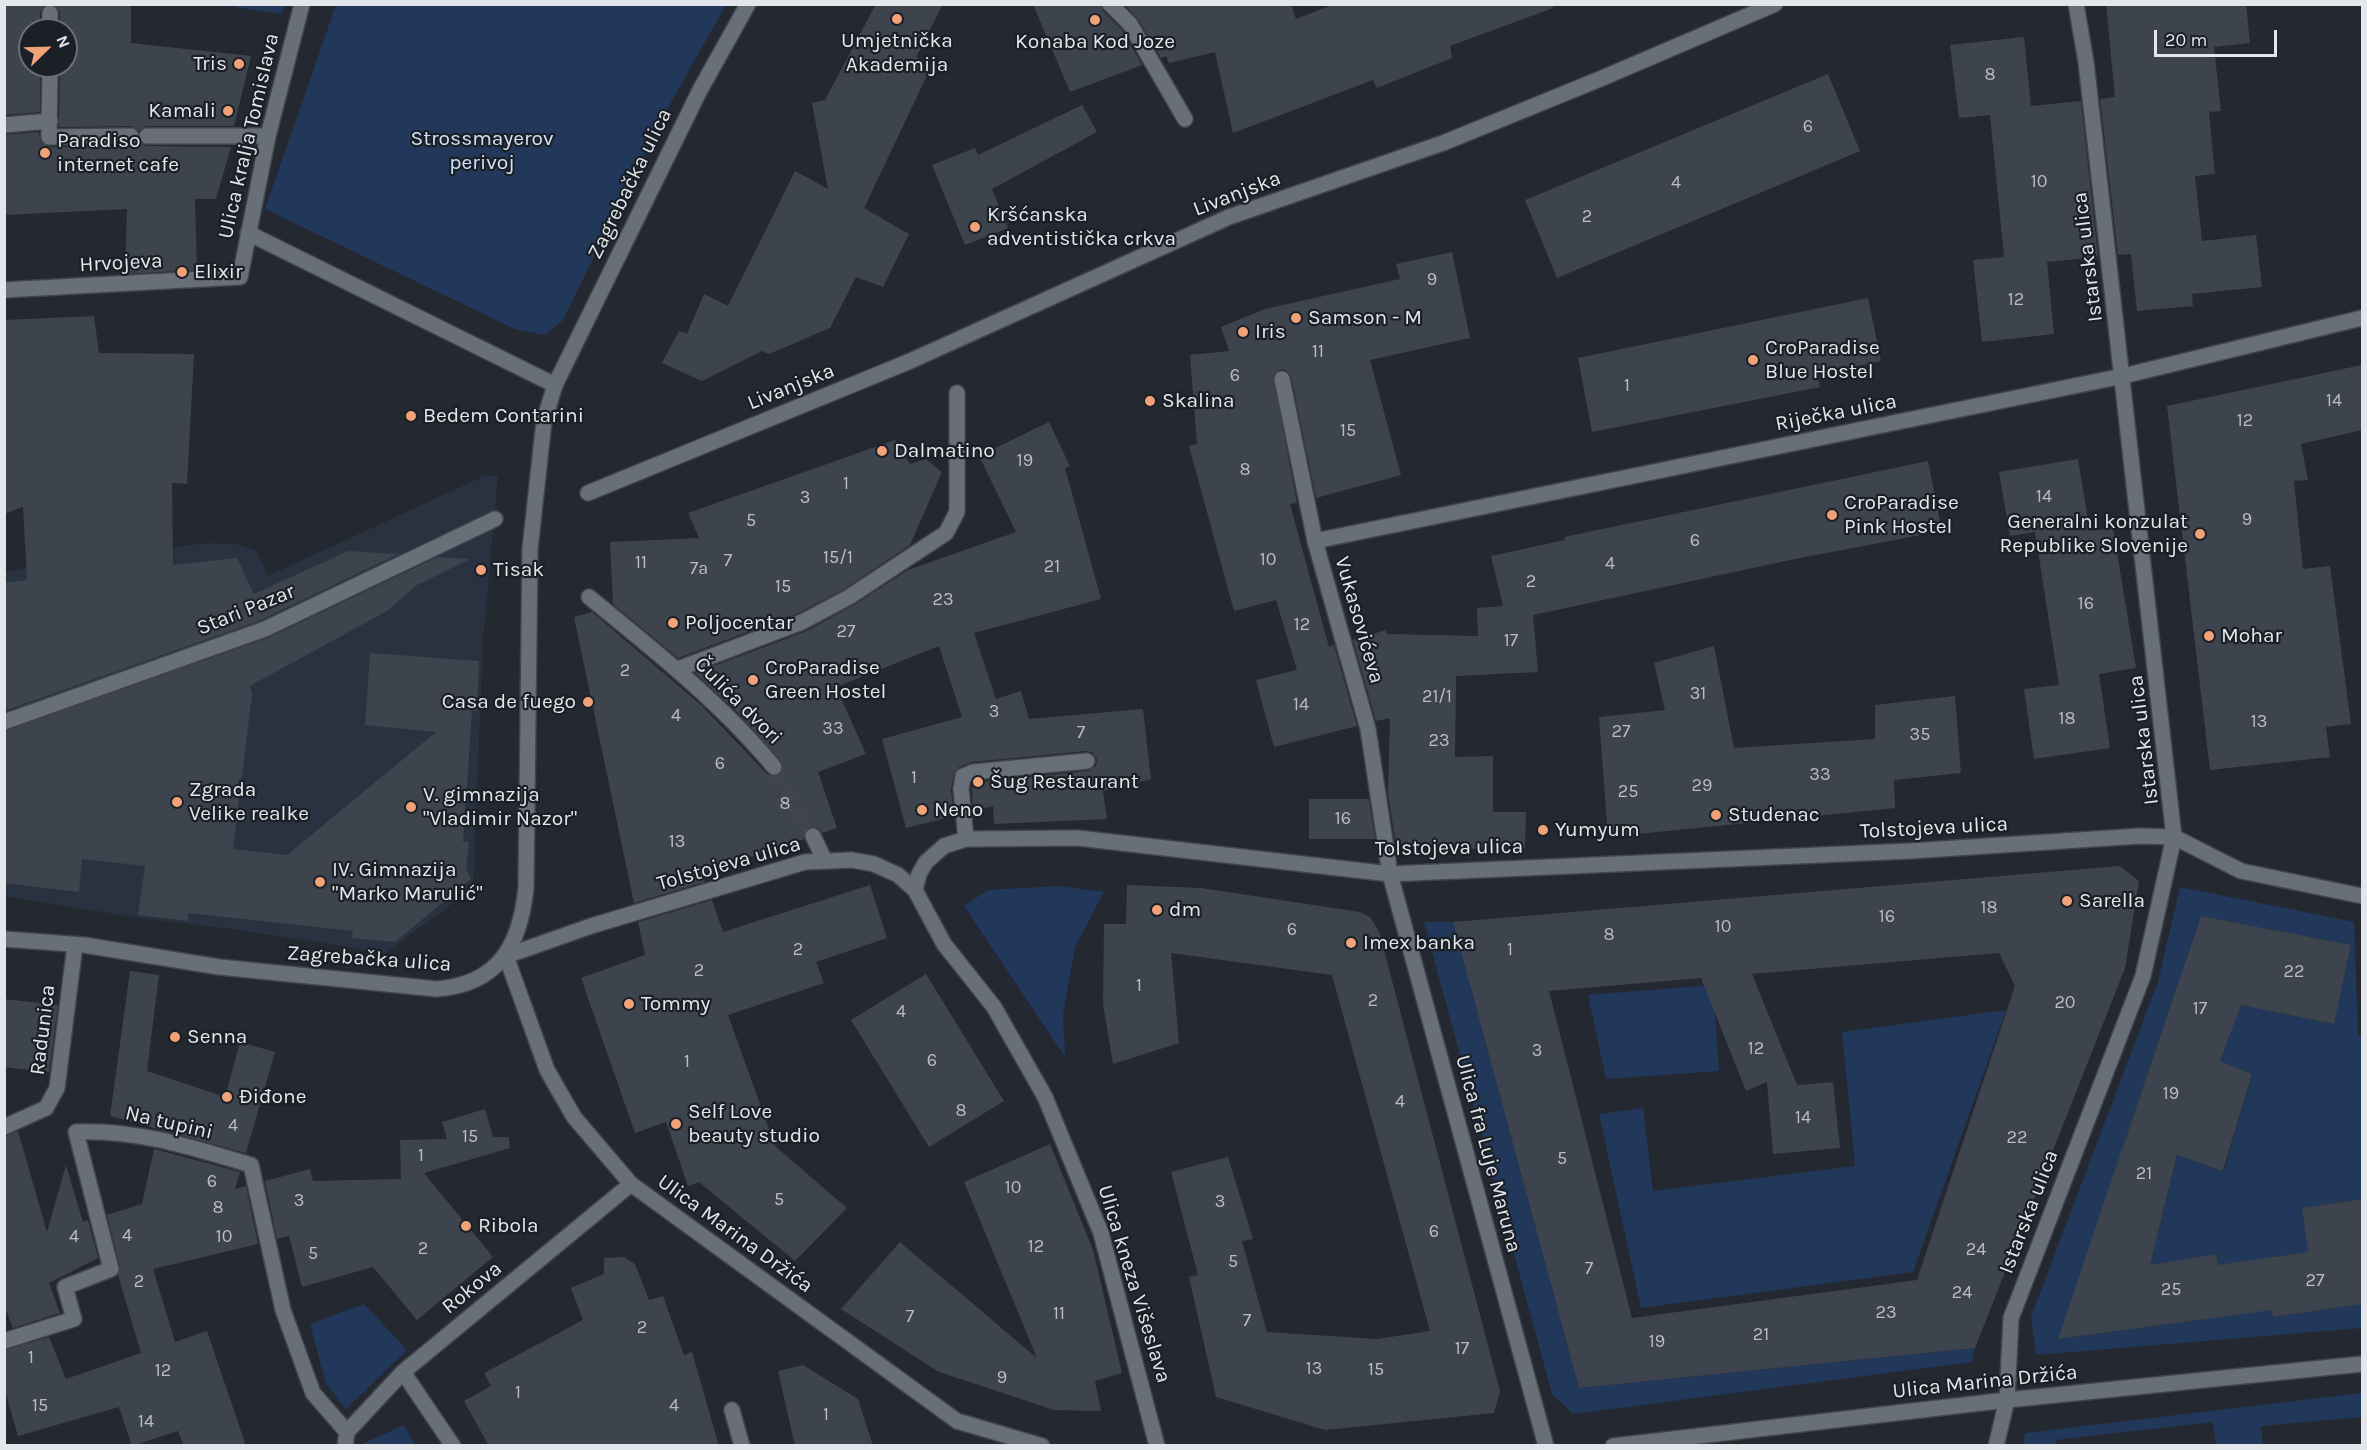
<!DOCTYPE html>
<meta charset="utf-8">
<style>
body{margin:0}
#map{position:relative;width:2367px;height:1450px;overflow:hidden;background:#242931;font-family:Karla,sans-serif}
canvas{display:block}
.frame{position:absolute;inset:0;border:6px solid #e3e7ec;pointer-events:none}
.north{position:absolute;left:18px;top:18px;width:60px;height:60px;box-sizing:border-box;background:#1b2027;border:2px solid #6b7076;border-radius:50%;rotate:67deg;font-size:16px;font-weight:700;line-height:24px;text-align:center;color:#e3e7ec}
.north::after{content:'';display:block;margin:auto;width:21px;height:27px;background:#f0a279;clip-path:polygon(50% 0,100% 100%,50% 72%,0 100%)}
.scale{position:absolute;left:2154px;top:30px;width:123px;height:27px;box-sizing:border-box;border:3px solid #e3e7ec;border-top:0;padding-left:8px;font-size:18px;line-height:21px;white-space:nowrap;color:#e3e7ec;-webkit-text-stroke:4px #1b2027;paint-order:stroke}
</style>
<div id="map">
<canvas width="2367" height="1450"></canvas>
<div class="frame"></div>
<div class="north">N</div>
<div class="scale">20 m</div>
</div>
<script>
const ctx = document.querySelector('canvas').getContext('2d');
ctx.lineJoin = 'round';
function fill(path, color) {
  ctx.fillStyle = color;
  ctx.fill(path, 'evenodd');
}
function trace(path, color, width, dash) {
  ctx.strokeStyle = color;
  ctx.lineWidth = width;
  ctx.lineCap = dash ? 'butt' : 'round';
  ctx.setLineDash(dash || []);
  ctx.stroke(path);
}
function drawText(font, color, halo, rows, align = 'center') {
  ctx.font = font + ' Karla,sans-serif';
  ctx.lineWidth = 4.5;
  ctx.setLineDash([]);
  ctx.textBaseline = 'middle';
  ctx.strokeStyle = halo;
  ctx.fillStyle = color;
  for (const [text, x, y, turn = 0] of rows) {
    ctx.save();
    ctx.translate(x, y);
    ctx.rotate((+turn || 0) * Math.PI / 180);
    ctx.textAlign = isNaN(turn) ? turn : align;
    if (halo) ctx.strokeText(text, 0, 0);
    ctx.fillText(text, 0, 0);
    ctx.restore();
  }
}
fill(new Path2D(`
 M484,476h14l-15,165 -10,247 -87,65 -146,-23 -100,-12 -135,-22 -1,-324 202,-29 30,1 21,7 11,25z`), '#293240');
fill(new Path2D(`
 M235,5v-1l49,1 -2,9 -47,-7z
 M336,5h390l-69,122 -94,193 -18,15 -30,-6 -250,-120z
 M1059,886l45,6 -29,55 -12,67 2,43 -101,-151 24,-16z
 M2180,887l174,35 4,113h4v164l-60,9 6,44 -43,6 8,59 89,-13v24l-326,27 -5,-38 127,-335zM2201,916l150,29 -17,79 -93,-19 -21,56 32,14 -28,96 -47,-16 -27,110 66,-11 11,62 -168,23z
 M1424,922h29l126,466 396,-40 -3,14 -399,52 -21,-20z
 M1713,985l6,86 -113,8 -18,-84z
 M2006,1010l-93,262 -272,36 -42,-194 44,-6 10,83 202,-25 -13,-134z
 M364,1304l43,46 -61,59 -20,-25 -16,-60z
 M2362,1393v24l-101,9 2,19h-47l-3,-23 -157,18v5h-33l2,-12z
 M404,1425l11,20h-55z`), '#22385a');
fill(new Path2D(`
 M4,4h41l-5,8v18h-10v36h10v46l-36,3z
 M55,4h76v39l120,13 -17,70h-87l-8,5 -8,-5 -72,1 1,-61h6v-36h-6v-18z
 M876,4h67l-27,53 16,8 -68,143 45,26 -26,53 -27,-10 -26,51 -61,26 -7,-3 -60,30 -40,-18 17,-32 8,3 17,-40 24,12 67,-135 33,18 -16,-86 13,-3z
 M1033,4h68l2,7 19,19 20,35 -72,27z
 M1124,4h167l5,15 39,-15h217l1,4 -103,38 2,12 -75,30 -4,-8 -140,53 -18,-81 -46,11 -3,-7 -5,2 -23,-39z
 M2106,4h140l4,39 -36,4 7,64 -12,1 6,62 -20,2 7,65 54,-6 6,52 -70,7 1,12 -56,5 -6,-57 -13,1 -18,-156 15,-2z
 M2024,37l7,69 50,-5 17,156 -51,5 7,72 -72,8 -9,-82 31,-3 -14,-142 -31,3 -9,-73z
 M1828,74l32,77 -303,127 -32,-78z
 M1082,105l15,27 -105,57 16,39 -43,17 -33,-80 43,-17 3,7z
 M39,132l2,10 8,5 82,-1 8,-5 8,5 84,1 -15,52h-21l2,71 -72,4 2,-65 -123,6v-80z
 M1452,252l18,86 -100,22 31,115 -85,23 -25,-122 -5,-6 -5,-1 -8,6 24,128 -7,1 39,143 5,-2 23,81 -83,21 -18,-67 41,-10 -21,-70 -42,11 -45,-165 8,-2 -7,-89 39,-4 -8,-24 44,-18 135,-30 -4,-15z
 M1868,298l13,63 -64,14 3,12 -228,45 -14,-74z
 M94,316l5,37 95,1 -7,130 -15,-1 1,82 64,-7 17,36 94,-43 50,3 -137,66 -257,91v-128l23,-3 -4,-73 -19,7v-194z
 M2362,365v65l-61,14 7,36 -14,1 9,88 27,-3 21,158 -25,3 4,30 -120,13 -43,-364z
 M1049,422l21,44 -5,2 36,131 -127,34 22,66 25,-8 8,28 114,-10 8,70 -48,12 4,28 -113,5 -1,-18 -20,5 -1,-28 116,-12 8,-5 1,-7 -5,-7 -6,-1 -114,11 -13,5 -5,7 -3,16 3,26 -48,12 -24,-89 80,-22 -23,-71 -103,41 30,67 -48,18 19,56 -15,5 -4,-5 -9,-1 -4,4 -1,8 -102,34 3,9 -71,21 -60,-286 18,-5 110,94 65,68 9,2 7,-6 -2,-9 -43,-48 -43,-40 112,-42 47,-26 54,-35 108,-38 -37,-76z
 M895,440l15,24 16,-5 16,13 -32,73 -66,44 -46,24 -120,45 -65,-54 -3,-62 89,-4 -11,-25z
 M2078,459l12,72 23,-3 23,140 -37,6 11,74 -76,11 -10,-70 35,-4 -24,-153 -25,4 -11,-64z
 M1928,461l14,70 -147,28 -262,56 5,57 -82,4 -1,81 38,-1v56h33l-1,36 -70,1v-3l-59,-1 -8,-51 2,-76 -14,3 -23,-81 33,-10 1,4 91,2 -1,-28 26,-2 -12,-50 74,-16 -1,-3z
 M438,557l32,2 -53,26 -30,26 -137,75 2,8 -19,155 54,6 149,-123 -71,-7 5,-72 109,8 -2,50h-5l-9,131h6l-3,27 5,10 -76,63 -43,-4 1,-7 -165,-18v8l-50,-6 7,-49 -63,-7 -3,33 -75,-9v-152l264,-93z
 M1714,646l20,102 141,-9v-34l80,-9 6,77 -67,7 1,28 -287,29 -9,-120 66,-7 -11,-47z
 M1309,799h60l6,40h-66z
 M2120,866l19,15 -14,87 -150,380 -396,40 -126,-466zM1999,953l16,33 -98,294 -285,38 -83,-327 152,-13 45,113 21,-9 6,72 67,-6 -7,-66 -36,3 -45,-111z
 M870,885l17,53 -71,24 8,21 -96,32 47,131 72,62 -52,53 -96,-79 -11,4 -22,-64 -31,11 -54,-155 64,-23 -7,-33 74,-22 11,32z
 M1127,885l74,3 159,24 10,5 9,14 121,460 -6,22 -169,17 -109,-33 -27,-120 9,-2 -27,-103 57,-15 25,82 -11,2 25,91 110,7 53,-8 -98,-356 -161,-22 8,90 -66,21 -10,-60 1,-80h22z
 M2201,916l150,29 -17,79 -93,-19 -21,56 32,13 -29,97 -46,-16 -27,110 66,-11 2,11 90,-13 -6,-44 60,-9v105l-89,13 -1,-7 -214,29z
 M130,971l29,4 -12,96 78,26 15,-55 35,10 -29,101 -136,-37z
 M926,974l78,127 -75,46 -78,-127z
 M4,999l54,6 -9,67 -45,-5z
 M485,1109l8,28h16l1,11 -86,25 69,84 -76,63 -44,-53 -71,20 -13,-51 -12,3 -12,-58 45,-12 3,12 88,-2 -1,-39 47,-1 -5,-17z
 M18,1131l29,101 19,-67 17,57 5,-2 10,38 -49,25 11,30 -47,15 -9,-23v-168z
 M1050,1144l43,106 29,123 -27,8 6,30 -47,-1 -115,-38 -98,-63 59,-67 137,116 -73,-176z
 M154,1149l86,23 -5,17 11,-3 12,58 -105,25 22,73 32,-11 39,115h-62l-6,-15 -46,15 -13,-39 -101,29 -14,-49v-37l45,-13 17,42 75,-26 -23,-78 2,-8 -13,-52 35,-11z
 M624,1257l11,7 14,36 14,-4 21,59 8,-3 27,94h-230l-25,-45 27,-15 -7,-13 99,-53 -12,-32 33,-14v-16z
 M803,1365l55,34 15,47h-78l-17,-75z`), '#3e444d');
trace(new Path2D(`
 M774,767l39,69`), '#41464d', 15, [15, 8]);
const service = new Path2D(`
 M1110,4l20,20 55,95
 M248,233l307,152
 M966,839l-5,-50 2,-13 10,-4 114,-11
 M4,1127l42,-19 11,-20 18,-143`);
const pedestrian = new Path2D(`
 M50,13v17
 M50,66l-1,71 82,-1
 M4,125l46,-4
 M147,136h121
 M4,290l236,-13 28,-141 34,-132
 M588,493l320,-131 321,-145 214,-74 157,-64 175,-75
 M1315,541l53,188 22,145
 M589,597c65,53 131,105 185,170
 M678,669l124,-47 47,-25 97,-64 11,-21v-119
 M4,722l261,-93 230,-110
 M813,836l11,23
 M4,1341l70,-22 -9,-32 46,-18 -35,-137c60,-3 118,16 175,33l32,145 30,83 34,39`);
const minor = new Path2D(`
 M1282,379l33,162 808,-165 239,-58
 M1390,874l156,572
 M915,890l4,-16 7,-12 18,-16 22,-7 112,-1 312,36 520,-23 230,-15 34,1 67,34 121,25
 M403,1372l50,74
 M732,1410l10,36
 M345,1446l2,-14 56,-60 228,-188
 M1042,1446l-85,-25 -326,-237 -57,-67 -27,-47 -41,-114 85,-30 214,-64 47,-2 22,4 24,11 17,15 29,54 50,63 51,90 56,136 56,213
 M1613,1446l394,-46 355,-36
 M1996,1446l11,-46 4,-82 132,-342 31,-139 -88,-775 -10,-58`);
const tertiary = new Path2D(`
 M4,939l80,6 135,22 218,22c62,-5 83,-44 89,-101l4,-339 14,-128 11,-36 145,-295 48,-86`);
trace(service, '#40454c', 18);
trace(pedestrian, '#40454c', 18);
trace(minor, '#40454c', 18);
trace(tertiary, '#40454c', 18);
trace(service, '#686f78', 15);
trace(pedestrian, '#686f78', 15);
trace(minor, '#686f78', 15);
trace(tertiary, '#686f78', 15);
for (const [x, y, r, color] of [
 [897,19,6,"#f0a279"],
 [1095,20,6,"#f0a279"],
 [239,64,6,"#f0a279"],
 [228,111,6,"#f0a279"],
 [45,153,6,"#f0a279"],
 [975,227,6,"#f0a279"],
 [182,272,6,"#f0a279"],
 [1296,318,6,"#f0a279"],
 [1243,332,6,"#f0a279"],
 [1753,360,6,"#f0a279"],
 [1150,401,6,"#f0a279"],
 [411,416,6,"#f0a279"],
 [882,451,6,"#f0a279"],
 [1832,515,6,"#f0a279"],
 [2200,534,6,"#f0a279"],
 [481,570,6,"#f0a279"],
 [673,623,6,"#f0a279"],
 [2209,636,6,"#f0a279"],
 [753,680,6,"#f0a279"],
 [588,702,6,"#f0a279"],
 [978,782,6,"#f0a279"],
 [177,802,6,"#f0a279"],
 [411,807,6,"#f0a279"],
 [922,810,6,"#f0a279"],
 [1716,815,6,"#f0a279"],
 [1543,830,6,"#f0a279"],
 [320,882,6,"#f0a279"],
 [2067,901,6,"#f0a279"],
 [1157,910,6,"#f0a279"],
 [1351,943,6,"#f0a279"],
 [629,1004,6,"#f0a279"],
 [175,1037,6,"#f0a279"],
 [227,1097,6,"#f0a279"],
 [676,1124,6,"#f0a279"],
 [466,1226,6,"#f0a279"]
]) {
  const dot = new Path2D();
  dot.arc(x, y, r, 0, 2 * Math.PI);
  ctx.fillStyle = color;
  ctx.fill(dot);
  trace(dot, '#1b2027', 2);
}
drawText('18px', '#babec4', null, [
 ["8",1990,75],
 ["6",1808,127],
 ["10",2039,182],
 ["4",1676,183],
 ["2",1587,217],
 ["9",1432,280],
 ["12",2016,300],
 ["11",1318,352],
 ["6",1235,376],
 ["1",1627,386],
 ["14",2334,401],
 ["12",2245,421],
 ["15",1348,431],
 ["19",1025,461],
 ["8",1245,470],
 ["1",846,484],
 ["14",2044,497],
 ["3",805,498],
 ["9",2247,520],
 ["5",751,521],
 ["6",1695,541],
 ["15/1",838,558],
 ["10",1268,560],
 ["7",728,561],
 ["11",641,563],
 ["4",1610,564],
 ["21",1052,567],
 ["7a",699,569],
 ["2",1531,582],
 ["15",783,587],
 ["23",943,600],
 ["16",2086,604],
 ["12",1302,625],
 ["27",846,632],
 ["17",1511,641],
 ["2",625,671],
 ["31",1698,694],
 ["21/1",1437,697],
 ["14",1301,705],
 ["3",994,712],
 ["4",676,716],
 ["18",2067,719],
 ["13",2259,722],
 ["33",833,729],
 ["27",1621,732],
 ["7",1081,733],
 ["35",1920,735],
 ["23",1439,741],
 ["6",720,764],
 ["33",1820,775],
 ["1",914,778],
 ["29",1702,786],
 ["25",1628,792],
 ["8",785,804],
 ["16",1343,819],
 ["13",677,842],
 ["18",1989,908],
 ["16",1887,917],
 ["10",1723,927],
 ["6",1292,930],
 ["8",1609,935],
 ["2",798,950],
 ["1",1510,950],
 ["2",699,971],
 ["22",2294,972],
 ["1",1139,986],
 ["2",1373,1001],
 ["20",2065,1003],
 ["17",2200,1009],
 ["4",901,1012],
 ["12",1756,1049],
 ["3",1537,1051],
 ["6",932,1061],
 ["1",687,1062],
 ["19",2171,1094],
 ["4",1400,1102],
 ["8",961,1111],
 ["14",1803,1118],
 ["4",233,1126],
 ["15",470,1137],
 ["22",2017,1138],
 ["1",421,1156],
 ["5",1562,1159],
 ["21",2144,1174],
 ["6",212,1182],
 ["10",1013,1188],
 ["5",779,1200],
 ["3",299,1201],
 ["3",1220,1202],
 ["8",218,1208],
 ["6",1434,1232],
 ["4",127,1236],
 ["4",74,1237],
 ["10",224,1237],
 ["12",1036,1247],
 ["2",423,1249],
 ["24",1976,1250],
 ["5",313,1254],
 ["5",1233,1262],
 ["7",1589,1269],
 ["27",2315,1281],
 ["2",139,1282],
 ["25",2171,1290],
 ["24",1962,1293],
 ["23",1886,1313],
 ["11",1059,1314],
 ["7",910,1317],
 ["7",1247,1321],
 ["2",642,1328],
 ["21",1761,1335],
 ["19",1657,1342],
 ["17",1462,1349],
 ["1",31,1358],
 ["13",1314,1369],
 ["15",1376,1370],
 ["12",163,1371],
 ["9",1002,1378],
 ["1",518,1393],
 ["15",40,1406],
 ["4",674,1406],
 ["1",826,1415],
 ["14",146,1422]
]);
drawText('21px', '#e3e7ec', '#1b2027', [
 ["Umjetnička",897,41,"center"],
 ["Akademija",897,65,"center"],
 ["Konaba Kod Joze",1095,42,"center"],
 ["Tris",227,64,"right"],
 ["Kamali",216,111,"right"],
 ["Paradiso",57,141],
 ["internet cafe",57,165],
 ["Kršćanska",987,215],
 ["adventistička crkva",987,239],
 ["Elixir",194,272],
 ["Samson - M",1308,318],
 ["Iris",1255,332],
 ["CroParadise",1765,348],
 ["Blue Hostel",1765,372],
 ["Skalina",1162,401],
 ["Bedem Contarini",423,416],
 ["Dalmatino",894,451],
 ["CroParadise",1844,503],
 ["Pink Hostel",1844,527],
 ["Generalni konzulat",2188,522,"right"],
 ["Republike Slovenije",2188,546,"right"],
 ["Tisak",493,570],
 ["Poljocentar",685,623],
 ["Mohar",2221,636],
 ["CroParadise",765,668],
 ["Green Hostel",765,692],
 ["Casa de fuego",576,702,"right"],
 ["Šug Restaurant",990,782],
 ["Zgrada",189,790],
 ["Velike realke",189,814],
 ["V. gimnazija",423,795],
 ["\"Vladimir Nazor\"",423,819],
 ["Neno",934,810],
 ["Studenac",1728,815],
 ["Yumyum",1555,830],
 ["IV. Gimnazija",332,870],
 ["\"Marko Marulić\"",332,894],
 ["Sarella",2079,901],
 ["dm",1169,910],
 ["Imex banka",1363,943],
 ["Tommy",641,1004],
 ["Senna",187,1037],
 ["Điđone",239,1097],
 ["Self Love",688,1112],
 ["beauty studio",688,1136],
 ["Ribola",478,1226]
], 'left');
drawText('21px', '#e3e7ec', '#1b2027', [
 ["Ulica kralja Tomislava",249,136,-77],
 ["Zagrebačka ulica",630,184,-64],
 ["Livanjska",1237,194,-21],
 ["Istarska ulica",2088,257,-97],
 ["Hrvojeva",121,263,-3],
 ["Livanjska",791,387,-22],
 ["Riječka ulica",1836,413,-11],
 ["Stari Pazar",246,610,-22],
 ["Vukasovićeva",1359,620,74],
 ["Čulića dvori",738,701,45],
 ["Istarska ulica",2144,740,-97],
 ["Tolstojeva ulica",1934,828,-3],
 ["Tolstojeva ulica",1449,848,-1],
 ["Tolstojeva ulica",729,864,-16],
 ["Zagrebačka ulica",369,959,4],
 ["Radunica",43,1030,-83],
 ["Na tupini",169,1123,13],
 ["Ulica fra Luje Maruna",1488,1154,75],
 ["Istarska ulica",2029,1212,-69],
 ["Ulica Marina Držića",735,1234,36],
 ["Ulica kneza Višeslava",1134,1284,73],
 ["Rokova",472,1288,-39],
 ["Ulica Marina Držića",1985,1382,-6]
]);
drawText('21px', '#d0e1fb', '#1b2027', [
 ["Strossmayerov",482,139],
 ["perivoj",482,163]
]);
</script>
